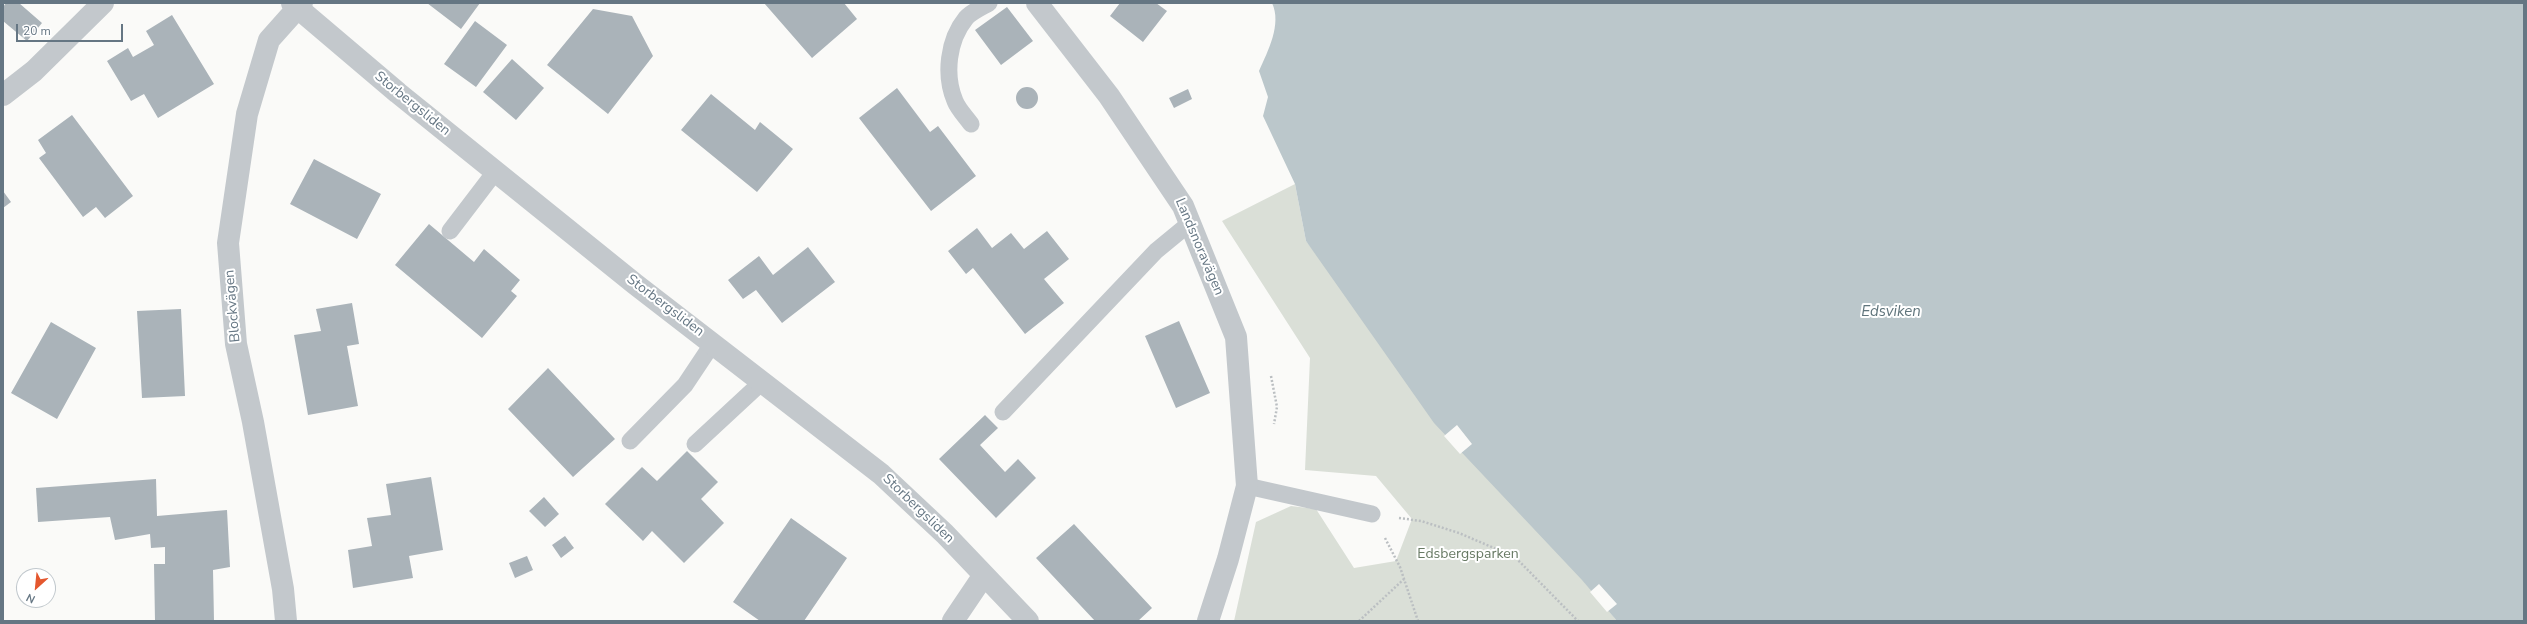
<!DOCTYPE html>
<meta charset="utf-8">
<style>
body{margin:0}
#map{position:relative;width:2527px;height:624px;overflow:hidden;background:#fafaf8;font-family:"Nunito Sans",sans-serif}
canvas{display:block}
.frame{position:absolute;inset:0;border:4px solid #657683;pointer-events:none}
.north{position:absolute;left:16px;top:568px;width:40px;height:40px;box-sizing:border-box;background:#fff;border:1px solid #c1c8cd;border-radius:50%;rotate:207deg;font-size:11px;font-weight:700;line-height:16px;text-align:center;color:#657683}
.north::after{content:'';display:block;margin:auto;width:14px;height:18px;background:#e4572e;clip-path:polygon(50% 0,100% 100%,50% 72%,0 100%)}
.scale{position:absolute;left:16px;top:24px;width:107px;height:18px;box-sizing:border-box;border:2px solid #657683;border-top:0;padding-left:5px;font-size:12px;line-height:14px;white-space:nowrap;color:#657683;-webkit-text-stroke:3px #fff;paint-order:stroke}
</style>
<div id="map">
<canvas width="2527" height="624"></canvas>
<div class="frame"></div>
<div class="north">N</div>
<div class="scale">20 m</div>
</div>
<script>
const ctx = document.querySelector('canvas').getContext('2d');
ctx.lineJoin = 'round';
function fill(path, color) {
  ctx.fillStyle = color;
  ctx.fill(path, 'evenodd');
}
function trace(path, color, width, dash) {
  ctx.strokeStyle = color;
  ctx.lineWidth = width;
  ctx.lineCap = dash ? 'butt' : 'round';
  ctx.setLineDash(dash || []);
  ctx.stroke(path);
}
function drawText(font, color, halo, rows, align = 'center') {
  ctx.font = font + ' "Nunito Sans",sans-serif';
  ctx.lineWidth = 4;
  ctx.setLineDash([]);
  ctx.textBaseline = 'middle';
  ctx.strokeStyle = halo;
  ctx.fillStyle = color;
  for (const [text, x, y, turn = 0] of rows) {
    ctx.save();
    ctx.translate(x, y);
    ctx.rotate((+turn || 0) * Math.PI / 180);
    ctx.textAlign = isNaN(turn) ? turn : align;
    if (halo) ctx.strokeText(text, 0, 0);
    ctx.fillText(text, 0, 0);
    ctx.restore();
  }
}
fill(new Path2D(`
 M1295,184l11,57 311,380h-383l22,-99 35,-16 25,3 38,59 42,-7 16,-42 -36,-43 -71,-6 5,-112 -88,-137z`), '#dadfd7');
fill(new Path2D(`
 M1272,3h1252v618h-907l-35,-41 -148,-157 -128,-182 -11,-57 -32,-68 5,-19 -9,-26c9,-20 23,-47 13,-68z`), '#bbc7cb');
fill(new Path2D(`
 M1457,425l15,19 -12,10 -16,-18z
 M1599,584l18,20 -10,8 -17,-20z`), '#fafaf8');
fill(new Path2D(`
 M6,3h13l23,20 -15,18 -24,-20v-14z
 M427,3h53l-19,26z
 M764,3h80l13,16 -45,39z
 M1120,3h36l11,8 -24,31 -33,-26z
 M1007,7l26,34 -32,24 -26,-35z
 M593,9l39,7 21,40 -45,58 -61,-49z
 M172,15l42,69 -56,34 -14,-24 -13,7 -24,-40 21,-13 5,9 21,-12 -8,-14z
 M475,21l32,24 -31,42 -32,-23z
 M512,59l32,29 -28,32 -33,-28z
 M1016 98a11 11 0 1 1 22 0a11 11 0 1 1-22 0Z
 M897,88l33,44 8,-6 38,50 -45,35 -72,-93z
 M1188,89l4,10 -18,9 -5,-10z
 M711,94l44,36 5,-8 33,27 -36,43 -76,-62z
 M72,115l61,81 -28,22 -9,-11 -13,10 -44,-59 7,-5 -8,-13z
 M314,159l67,35 -24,45 -67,-35z
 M3,191l8,11 -8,6z
 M429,224l45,38 10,-13 36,31 -9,11 6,5 -35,42 -87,-73z
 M977,228l15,20 19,-15 13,16 23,-18 22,28 -25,20 20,24 -39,31 -52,-66 -7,6 -18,-23z
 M808,247l27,35 -53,41 -26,-33 -13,9 -15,-19 31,-24 14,19z
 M352,303l7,41 -12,2 11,60 -50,9 -14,-80 27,-4 -5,-22z
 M181,309l4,87 -43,2 -5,-87z
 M1179,321l31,72 -34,15 -31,-72z
 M51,322l45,26 -39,71 -46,-26z
 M548,368l67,71 -42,38 -65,-68z
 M985,415l13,13 -18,17 25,27 13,-13 18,19 -40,40 -57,-59z
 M687,451l31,31 -17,17 23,24 -40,40 -32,-32 -9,10 -38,-37 37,-37 15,14z
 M431,477l12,73 -34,6 4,22 -60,10 -5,-38 24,-4 -5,-28 24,-3 -5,-31z
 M156,479l1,37 70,-6 3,57 -17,3 1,51h-59l-1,-57h11v-17l-14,1 -1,-14 -35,6 -5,-23 -72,5 -2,-34z
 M544,497l15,17 -14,13 -16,-16z
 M791,518l56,40 -43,63h-44l-27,-19z
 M1074,524l78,84 -14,13h-43l-59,-63z
 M565,536l9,12 -13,10 -9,-13z
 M527,556l6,14 -18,8 -6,-15z`), '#aab3b9');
trace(new Path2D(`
 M1271,376l6,31 -3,17
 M1399,518l22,3 38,12 56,24 63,64
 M1385,538l15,29 18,54
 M1359,621l45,-42`), '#bbbfc2', 2.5, [2, 2]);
trace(new Path2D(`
 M971,124c-5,-7 -13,-15 -16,-23 -11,-26 -7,-61 11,-83 5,-6 16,-11 23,-15
 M450,231l45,-59
 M1003,412l153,-161 34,-28
 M630,441l55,-56 28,-42
 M695,444l68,-63
 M1247,486l125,28`), '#c3c8cc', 17);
trace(new Path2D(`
 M292,3l106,90 237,191 246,190 64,60 83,87
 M1037,3l72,93 74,110 53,131 11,149 -19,73 -20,62
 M3,95l31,-24 69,-68
 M286,621l-3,-32 -30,-167 -17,-78 -8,-101 19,-129 22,-74 33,-37
 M953,621l31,-46`), '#c3c8cc', 22);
drawText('14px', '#657683', '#fff', [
 ["Storbergsliden",412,104,39],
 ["Landsnoravägen",1199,247,67],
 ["Blockvägen",233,306,-95],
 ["Storbergsliden",665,306,37],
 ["Storbergsliden",918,509,44]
]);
drawText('14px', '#687a64', '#fff', [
 ["Edsbergsparken",1468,555]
]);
drawText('italic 15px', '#60757c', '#fff', [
 ["Edsviken",1891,312]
]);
</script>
